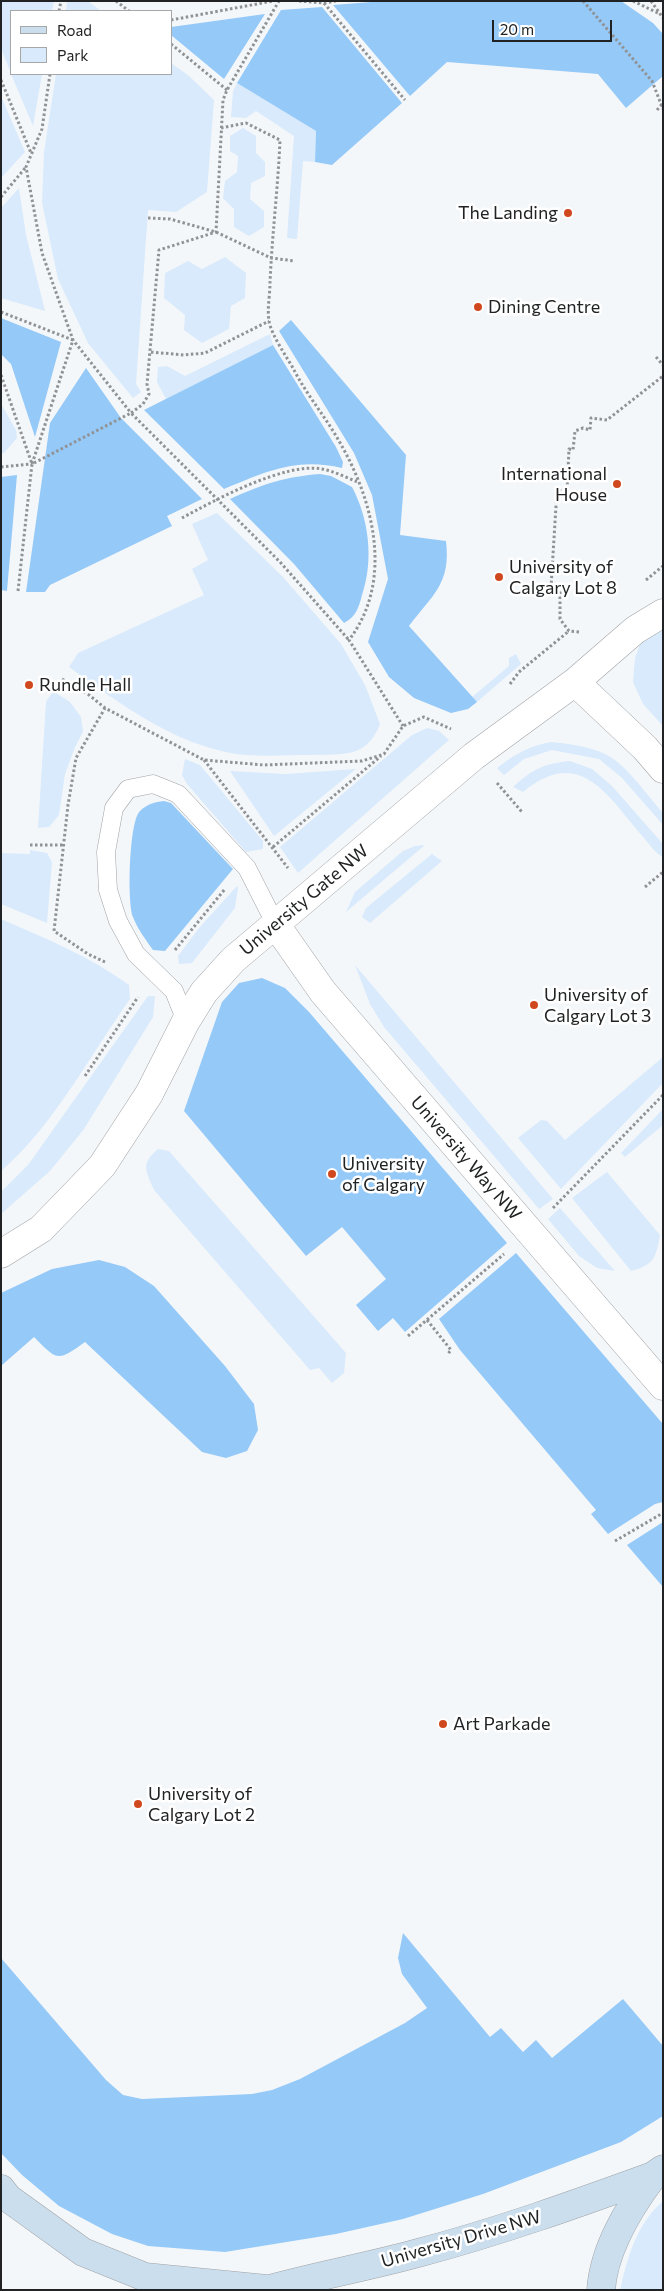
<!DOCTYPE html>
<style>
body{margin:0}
#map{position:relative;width:664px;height:2291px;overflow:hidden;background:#f4f7fa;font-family:Commissioner,sans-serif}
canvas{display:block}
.frame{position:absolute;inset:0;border:2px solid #212223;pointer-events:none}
.legend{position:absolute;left:10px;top:10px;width:162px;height:65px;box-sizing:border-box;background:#fff;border:1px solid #a6a7a7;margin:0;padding:6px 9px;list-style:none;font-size:15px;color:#212223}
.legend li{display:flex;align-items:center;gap:10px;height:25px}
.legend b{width:25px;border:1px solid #a6a7a7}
.scale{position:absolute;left:492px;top:20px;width:120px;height:22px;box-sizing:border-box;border:2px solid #212223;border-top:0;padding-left:6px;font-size:15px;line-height:18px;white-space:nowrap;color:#212223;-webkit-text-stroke:4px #fff;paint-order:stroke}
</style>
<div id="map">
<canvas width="664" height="2291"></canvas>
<div class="frame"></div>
<ul class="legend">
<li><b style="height:6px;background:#cbdeee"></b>Road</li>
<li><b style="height:14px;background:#d8eafb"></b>Park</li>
</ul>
<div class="scale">20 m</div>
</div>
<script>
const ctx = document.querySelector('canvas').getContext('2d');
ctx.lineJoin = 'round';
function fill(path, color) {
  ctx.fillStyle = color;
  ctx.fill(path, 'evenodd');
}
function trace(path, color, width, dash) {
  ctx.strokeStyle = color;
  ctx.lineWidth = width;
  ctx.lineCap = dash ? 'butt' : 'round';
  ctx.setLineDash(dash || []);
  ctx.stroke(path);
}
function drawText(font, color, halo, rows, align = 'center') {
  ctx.font = font + ' Commissioner,sans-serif';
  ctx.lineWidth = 5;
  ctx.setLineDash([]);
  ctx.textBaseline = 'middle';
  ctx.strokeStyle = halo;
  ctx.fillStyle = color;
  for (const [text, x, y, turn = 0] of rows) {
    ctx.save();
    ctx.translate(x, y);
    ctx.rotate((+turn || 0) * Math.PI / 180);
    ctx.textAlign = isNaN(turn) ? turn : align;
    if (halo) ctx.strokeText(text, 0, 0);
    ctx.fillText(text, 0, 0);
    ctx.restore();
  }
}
fill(new Path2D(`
 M1,1h53l-2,10h-41v62l-10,-24z
 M67,1h21l13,10h-35z
 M171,63l18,13 25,24 -7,92 -31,20 -28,-2 -12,174 5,8 -8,6 -45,-55 -30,-64 -16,-76 2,-51 12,-78h115z
 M11,74h31l-9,52z
 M237,83l79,48 -1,31 -12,-1 -6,78 -10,-1 7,-102 -38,-25 -10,7 -15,-1 2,-26z
 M1,96l24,56 -24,26z
 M243,128l13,8v17l9,9v14l-14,7 -1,16 14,12v16l-15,9 -15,-9v-18l-11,-11 2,-17 12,-9 1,-16 -8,-5v-15z
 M19,188l7,47 19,76 -44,-13v-90z
 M225,257l21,16 -1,25 -14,8 -2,23 -27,14 -18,-13 1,-15 -21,-17 1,-25 23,-12 14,8z
 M270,334l3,11 -107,54 -9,-17 1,-15 9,-1 18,10z
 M1,404l15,26 1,8 -13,15h-3z
 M217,513l66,64 58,67 24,41 15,39c-13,34 -36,30 -68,31 -25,0 -52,2 -76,-1 -63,-10 -117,-51 -167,-87l9,-14 126,-58 -12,-26 16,-9 -16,-36z
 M663,624v102l-20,-22 -10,-22 2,-24 5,-14z
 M516,654l5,10 -44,38 -5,-5 37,-31v-8z
 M53,691l17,11 11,15 2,15 -8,15 -10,27 -6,41 -10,12 -11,1 8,-126z
 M427,728l12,3 10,9 -151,133 -18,-26 132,-112z
 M551,742c18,2 37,4 54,12 18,7 44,43 58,59v12l-41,-47 -23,-19 -47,-9 -28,9 -20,16 -7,-7c18,-14 32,-22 54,-26z
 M185,759l15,6 63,76v8l-17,3 -59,-68 -5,-9z
 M570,761l22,8 20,17 51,58v13c-7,-3 -13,-12 -19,-19 -36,-41 -63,-94 -121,-46l-10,-5c20,-18 29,-23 57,-26z
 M356,769l-82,67 -44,-65 56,3z
 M425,845l-79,67 9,-20 48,-41 12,-5z
 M30,850l17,3 5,9 -5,61 -46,-19v-51l29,1z
 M432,854l10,7 -72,62 -8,-6 4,-9z
 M237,886l1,2 -3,20 -43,55 -13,1 -1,-8 21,-28z
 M1,919c44,19 90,38 128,66l1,14c-39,55 -78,129 -129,172z
 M355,965l198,234 -14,10 -155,-182 -14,-23z
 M148,996h7l-2,21 -69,112 -34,42 -49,43v-22l27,-27z
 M663,1057v26l-102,106 -43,-51 23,-18 6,1 18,19z
 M663,1109v16l-38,32 -4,-4z
 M158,1149l11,2 177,202 -2,20 -12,10 -13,-15 -9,2 -156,-180c-8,-19 -14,-26 4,-41z
 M607,1172l53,63c-4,23 -6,30 -29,36l-59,-73z
 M560,1208l55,63 -18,-3 -18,-12 -31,-37z
 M663,2201v89h-43c8,-34 16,-65 43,-89z`), '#d8eafb');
fill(new Path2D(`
 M384,1h237l32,22 10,11v42l-37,32 -28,-34 -151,-12 -37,34 -77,-91z
 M322,7l80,96 -70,62 -17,-3 1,-31 -79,-48 44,-73z
 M265,14l-41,65 -53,-44v-8z
 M1,318l60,24 -26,95 -24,-73 -10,-10z
 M291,320l115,135 -6,80 46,6c5,43 -13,53 -37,85l68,76 -9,7 -17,4 -37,-15 -25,-21 -21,-35 20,-63 -16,-84 -18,-42 -75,-122z
 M273,345l63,102 7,15 -1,6c-46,-11 -77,4 -118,21l-80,-79z
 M86,368l35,50 81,81 -35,17 5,10 -122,59 -5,7h-19l24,-169z
 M320,474l11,2 21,11c17,32 22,73 10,108 -3,12 -6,22 -18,28l-50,-59 -64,-65c33,-15 54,-22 90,-25z
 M17,475l-10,116 -6,-1v-113z
 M164,801l7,2 62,66 -68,82 -12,-1c-7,-10 -16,-22 -20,-33 -6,-15 -4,-96 7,-106 7,-7 15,-9 24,-10z
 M262,978l23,10 24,24 198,231 -102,89 -12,-14 -15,13 -22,-26 30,-26 -44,-52 -36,29 -122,-145 38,-109 17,-19z
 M516,1253l147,171v78l-8,2 -47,30 -17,-20 5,-4 -136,-160 -21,-31z
 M99,1260l26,7 29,19 71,80 29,38 4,26 -11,21 -21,7 -24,-6 -117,-110c-28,20 -27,19 -51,-5l-33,29v-73l51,-24z
 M663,1522v65l-36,-42z
 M403,1933l87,104 11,-9 22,24 13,-12 16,18 71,-59 40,47v70l-42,26 -138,52 -80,25 -67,15 -111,18 -77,-6 -36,-12 -53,-28 -37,-31 -21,-22v-195l105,122 17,15 19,4 110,-5 20,-4 28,-11 105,-56 22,-15 -25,-34 -4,-16z`), '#95c9f8');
const lane = new Path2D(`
 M186,1021l-12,-30 -38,-37 -18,-33 -10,-31 -2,-38 8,-44 14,-19 25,-5 25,10 69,74 29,57`);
const street = new Path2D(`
 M575,682l70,66 18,21
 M276,925l47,67 340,394
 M1,1254l40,-25 61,-63 47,-72 37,-73 18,-29 29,-32 241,-204 101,-74 60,-52 28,-17`);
const secondary = new Path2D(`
 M1,2189l7,9 75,54 62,25 122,12
 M266,2290c50,-14 101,-23 152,-37 80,-21 158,-49 235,-77l10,-7
 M601,2290c3,-42 28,-82 52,-114`);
trace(lane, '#a0a3a5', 19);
trace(street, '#a0a3a5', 29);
trace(secondary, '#a0a3a5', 29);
trace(new Path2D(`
 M116,1l13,10
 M299,1l25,2 12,-2
 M583,1l69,80 11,28
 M633,1l27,13
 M651,1l12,17
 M324,3l81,97
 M59,11l2,-10
 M171,20l102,-19
 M171,44l56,46
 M50,74l-8,55 -16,38 16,86 31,87 58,73 12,-9 6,-10 -2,-10 12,-134 57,-18 7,-132 4,-10 52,-89
 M1,80l30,73
 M657,110l6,-7
 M221,128l25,-5 34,17c-2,48 -8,95 -10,143 0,12 -3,26 -1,38 2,13 17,35 24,47 13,26 32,48 46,73 35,60 55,140 10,199l54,86
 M1,197l25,-30
 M148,218l22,1 46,13 55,26 24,3
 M1,312l72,28 -41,124
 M151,352l33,3 21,-2 64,-32
 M656,357l7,8
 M1,375l31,89
 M1,467l31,-3
 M182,518c33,-18 103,-56 140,-49 12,2 25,9 36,13
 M646,580l17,-14
 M18,591l14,-127 99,-51 149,149 69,78
 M579,632l-10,-1 -9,-12v-32h-9l6,-97 10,1 2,-42 4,1 2,-19 8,-3 7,2 1,-12 16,2 56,-44
 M62,679l27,16 16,13 99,52 60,5 98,-4 22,-7 19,-28 21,-9 27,12
 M510,684l9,-12 50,-41
 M204,760l84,108
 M497,783l25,29
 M30,845h33
 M273,847l108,-91
 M645,887l18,-15
 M175,950l50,-61
 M105,962l-17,-8 -34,-23 14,-126 8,-47 29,-50
 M85,1076l53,-79
 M553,1208l110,-113
 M427,1320l24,30 -4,5
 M408,1336l96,-82
 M615,1541l48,-28`), '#909294', 3, [2.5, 2.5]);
trace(lane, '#fff', 18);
trace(street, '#fff', 28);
trace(secondary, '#cbdeee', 28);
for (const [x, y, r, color] of [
 [568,213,5,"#d0481d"],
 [478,307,5,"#d0481d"],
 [617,484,5,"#d0481d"],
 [499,577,5,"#d0481d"],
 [29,685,5,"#d0481d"],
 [534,1005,5,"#d0481d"],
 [332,1174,5,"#d0481d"],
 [443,1724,5,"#d0481d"],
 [138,1804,5,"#d0481d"]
]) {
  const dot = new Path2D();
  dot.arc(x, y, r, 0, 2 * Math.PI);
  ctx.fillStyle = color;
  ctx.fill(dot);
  trace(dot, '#fff', 2);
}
drawText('18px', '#212223', '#fff', [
 ["The Landing",558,213,"right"],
 ["Dining Centre",488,307],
 ["International",607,474,"right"],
 ["House",607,495,"right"],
 ["University of",509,567],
 ["Calgary Lot 8",509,588],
 ["Rundle Hall",39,685],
 ["University of",544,995],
 ["Calgary Lot 3",544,1016],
 ["University",342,1164],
 ["of Calgary",342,1185],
 ["Art Parkade",453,1724],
 ["University of",148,1794],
 ["Calgary Lot 2",148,1815]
], 'left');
drawText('18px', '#212223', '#fff', [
 ["University Gate NW",304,900,-40],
 ["University Way NW",466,1158,49],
 ["University Drive NW",461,2239,-16]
]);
</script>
